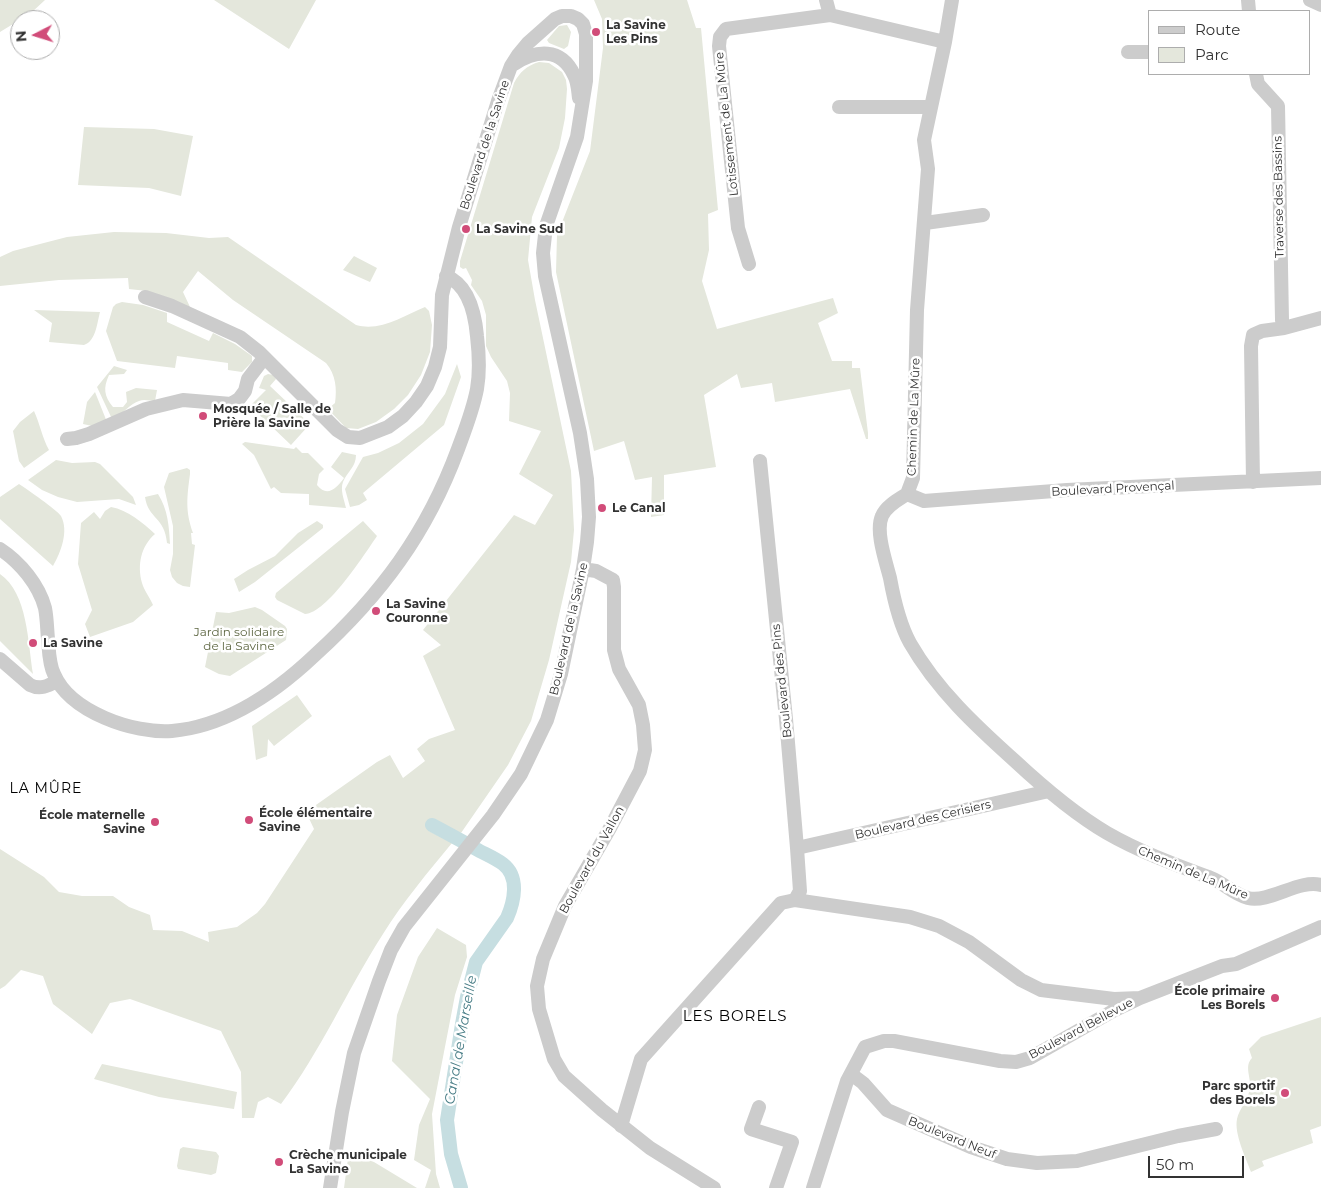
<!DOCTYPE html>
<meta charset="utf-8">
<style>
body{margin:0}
#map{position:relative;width:1321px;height:1188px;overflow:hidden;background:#fff;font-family:Montserrat,sans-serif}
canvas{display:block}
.legend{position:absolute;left:1148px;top:10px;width:162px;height:65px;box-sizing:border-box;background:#fff;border:1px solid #adadad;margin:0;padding:6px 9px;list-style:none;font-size:15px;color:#323232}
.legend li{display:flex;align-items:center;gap:10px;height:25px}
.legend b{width:25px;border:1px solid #adadad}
.north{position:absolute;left:10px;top:10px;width:50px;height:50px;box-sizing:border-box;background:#fff;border:1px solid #adadad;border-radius:50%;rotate:265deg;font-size:14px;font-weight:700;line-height:20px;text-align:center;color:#323232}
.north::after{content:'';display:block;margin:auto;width:18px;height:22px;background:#d14c79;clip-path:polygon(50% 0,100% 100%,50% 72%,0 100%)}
.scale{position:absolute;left:1148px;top:1156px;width:96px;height:22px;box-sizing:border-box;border:2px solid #323232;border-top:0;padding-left:6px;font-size:15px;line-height:18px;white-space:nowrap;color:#323232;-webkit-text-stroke:4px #fff;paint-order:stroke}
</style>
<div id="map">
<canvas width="1321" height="1188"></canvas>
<ul class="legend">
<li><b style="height:6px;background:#ccc"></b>Route</li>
<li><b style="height:14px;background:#e4e7dc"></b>Parc</li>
</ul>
<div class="north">N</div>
<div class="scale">50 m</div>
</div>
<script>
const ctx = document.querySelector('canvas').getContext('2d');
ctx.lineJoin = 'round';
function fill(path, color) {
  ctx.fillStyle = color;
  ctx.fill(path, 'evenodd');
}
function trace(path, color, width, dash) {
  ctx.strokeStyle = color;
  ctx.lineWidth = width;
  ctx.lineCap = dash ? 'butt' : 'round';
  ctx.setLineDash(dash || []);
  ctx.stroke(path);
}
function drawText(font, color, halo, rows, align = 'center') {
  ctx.font = font + ' Montserrat,sans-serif';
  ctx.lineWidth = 5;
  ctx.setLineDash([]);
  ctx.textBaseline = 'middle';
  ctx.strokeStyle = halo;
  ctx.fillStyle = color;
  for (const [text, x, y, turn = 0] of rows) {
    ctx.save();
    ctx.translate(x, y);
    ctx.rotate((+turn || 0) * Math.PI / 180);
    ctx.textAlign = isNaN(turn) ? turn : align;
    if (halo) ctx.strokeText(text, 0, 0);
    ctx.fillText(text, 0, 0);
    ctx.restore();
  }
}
fill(new Path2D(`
 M0,0h45l-14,13 -31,19z
 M214,0h102l-27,49z
 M594,0h93l9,28h5l17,182 -10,4 1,36 -7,31 15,48 116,-31 5,15 -20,10 14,38h20v7h8l8,65v6h-2l-16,-50 -75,13 -3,-19 -31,5 -4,-14 -33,21 12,72 -52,8v40l-13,2 1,-40 -17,3 -11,-39 -30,10 -38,-179 1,-37 33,-84 13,-103 -1,-29z
 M567,25l4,7 -3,14 -4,3 -15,-6 -2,-3 12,-14z
 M539,62l10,1 13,9 4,8 1,9 -2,29 -6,30 -27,69 -4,43 7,40 36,171 3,59 -3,32 -22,98 -18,61 -23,44 -47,68 -26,-12 -6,10 23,12c-24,29 -49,59 -69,91 -36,56 -62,117 -102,170l-13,-7 -10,5 -4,16h-12l-1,-46 -20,-41 -91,-32 -20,4 -18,31 -39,-30 -10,-28 -22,-6 -16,16 -5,3v-140l44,28 15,15 23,4h31l16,11 21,8 3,15 29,1 27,11 -1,-10 29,-5 20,-14 8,-9 49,-75 -8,-17 71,-50 13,-7 13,23 22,-17 -8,-12 12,-10 26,-9 -32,-74 18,-11 -18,-15 91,-115 21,10 18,-30 -34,-21 22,-43 -32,-10 1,-28 -3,-12 -16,-24 -5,-11v-31l-4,-14 -11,-16 1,-5 -6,-12 -3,1 -3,-2v-6l54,-178c6,-11 12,-17 25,-21z
 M84,127l70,2 39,7 -12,60 -32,-8 -71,-3z
 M114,232l52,1 43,5 19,-1 128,88c24,7 47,-9 69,-18l4,4 3,14 -2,27 -9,23 -13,20 -14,14 -18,13 -18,7 -12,-1 -18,-19 7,-6c2,-14 1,-28 -9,-40l-93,-63 -35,-29 -15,21 7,15 -43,-16 -18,-2 -1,-11 -69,2 -59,6v-29l13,-6 54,-14z
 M354,256l23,12 -7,14 -27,-12z
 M122,302l21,3 24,8v9l42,19 4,-8 22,11 17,12v6l-10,10 -14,-2v-7l-51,-7 -2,12 -58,-7 -11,-30 7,-24 3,-3z
 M34,310l66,2c-3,11 -4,29 -16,33l-35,-3 3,-19z
 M457,364l4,13 -17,48 -81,68 4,7 -8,5 -9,2 -5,-18 18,-32 15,-4 21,-10 24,-19 22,-30z
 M114,366l13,4 -3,4 -15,1c-6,13 -5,21 4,32h10l4,-5 -1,-10 10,-4 21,2 -2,11c-5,0 -11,-2 -16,0 -8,2 -16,13 -27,18l-15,-32z
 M268,374l5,1 3,4 -6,7 40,38 -19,21 -41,-39 16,-16 -7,-2 5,-12z
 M95,392l12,30 -10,5 -14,-3 4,-22z
 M34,411c6,13 8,26 15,39l-25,18 -5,-7 -6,-30 7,-9z
 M245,442l49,7 2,-2 6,6h6l16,16 -5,5 -2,11c10,13 20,3 27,-7l-13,-11 11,-15 14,3c0,12 -9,17 -13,27 -3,8 1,17 3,26l-37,-3v-11l-28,-1 -7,-6 -3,2 -17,-34 -12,-11z
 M56,460l16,3 23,-1 5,2 33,33 3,8 -17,-6 -42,3 -19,-5 -16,-7 -14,-10z
 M187,468l3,2v4c-3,23 -5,37 3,59h-2l1,11 3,1 -5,42 -7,-1 -6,-3 -5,-6 -2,-7 3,-16v-28l-9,-39 5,-14z
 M19,484c9,6 37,25 42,32 8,15 0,36 -8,50l-53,-47v-22z
 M158,494c10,16 11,32 12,50l-3,-1c-2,-26 -19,-24 -22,-46z
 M111,507c17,3 32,16 44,27 -14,12 -18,31 -13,49 2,7 8,15 11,22l-20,17 -43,15 -5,-13 7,-14 -14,-46 3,-41 13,-11 6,7 5,-8z
 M317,521l6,4v3l-68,54 -16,10 -5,-13 14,-9 27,-14 23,-23z
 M363,521l14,15c-13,19 -50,77 -72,78l-28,-14 -2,-3 1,-4z
 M0,574c28,19 28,70 33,100l-33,-33z
 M255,607l7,3 23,16 2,3 -1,11 -56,36 -11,-2 -14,-7 11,-55 13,1z
 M297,695l15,21 -38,30 -6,-7 -1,17 -11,4 -4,-34z
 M437,928l29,17 1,12 -12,38 -23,119 4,60 4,14h-15l6,-18 -17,-10 5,-35 11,-26 -38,-38 5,-46 21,-58z
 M1321,1017v109l-11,4 3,13 -51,18 2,5 -13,6c-5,-14 -17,-38 -14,-53 2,-10 12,-20 13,-32 1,-10 -6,-21 2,-29l-3,-9 12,-12z
 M102,1064l135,28 -3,17 -75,-12 -65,-18z
 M183,1147l33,5 3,4 -3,17 -5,2 -33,-6 -1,-3 3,-17z
 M349,1151l15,5 53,32h-73z`), '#e4e7dc');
trace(new Path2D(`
 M432,825c15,8 30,16 44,24 9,5 19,9 27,15 17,13 11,38 4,54l-31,44 -9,35 -5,27 -15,96 4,34 10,34`), '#c6dee1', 14);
trace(new Path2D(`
 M826,0l4,15 115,27 -21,98 4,29 -11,141 -4,168 -6,16c-8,5 -21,12 -25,22 -7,15 4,46 8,62 4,22 9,45 20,65 27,47 66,83 105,118 29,27 58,52 92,72 33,19 69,32 104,45 13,5 22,16 37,20 22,5 51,-19 73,-13
 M1248,0l1,11
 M1310,0l11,5
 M945,42l7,-42
 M1128,52h22
 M514,64c22,-14 47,-17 60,11 4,7 4,16 5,23
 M1256,74l2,10 20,22 4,214 2,8
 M839,107h92
 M925,223l58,-8
 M749,264l-11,-36 -19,-182 1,-9 6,-8 104,-14
 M145,297l27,9 68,31 19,15 78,78 11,7 12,1 28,-11 15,-11 13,-14 11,-16 8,-19 5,-20 2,-52 17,-68 39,-126 13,-35 7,-11 10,-12 27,-24 7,-3h9l7,3 5,5 3,10v47l-9,56 -31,89 -3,27 2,23 35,157 7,46 2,38 -2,25 -4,27 -22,105 -14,46 -26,54 -28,41 -89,112 -13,23 -12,31 -25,72 -12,59 -12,76
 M67,439l9,-1 13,-4 57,-25 37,-9 48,4 8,-5 6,-8 3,-12 16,-21
 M760,461l26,258 11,129 3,43 -5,9
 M1253,482l-2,-136 2,-11 9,-4 22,-3 37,-10
 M907,494l17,7 143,-11 254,-12
 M0,549c20,13 39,36 45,59 2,10 2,21 3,31 1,12 1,25 6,35 16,38 80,60 118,57 56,-5 104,-39 143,-76 66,-60 112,-122 143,-206 7,-19 15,-39 19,-60 3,-17 2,-36 0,-53 -2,-22 -8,-51 -31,-60
 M583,569l13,2 17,9 1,7v63l5,19 20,36 4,20 2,25 -5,21 -30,57 -45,78 -22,53 -6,27 2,23 15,50 10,17 38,34 48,38 64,40
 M0,659l30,26c10,5 18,1 27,-4
 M797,848l252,-57
 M851,1074l12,9 24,27 84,37 36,12 30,4 40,-2 101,-25 38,-7
 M759,1107l-8,22 41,13 -16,46
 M621,1126l20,-67 140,-156 14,-3 115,17 29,9 30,16 52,38 20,10 73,9 26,-1
 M813,1188l34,-107 18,-34 19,-6h10l106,20 16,1 14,-4 83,-47 27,-13 82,-32 14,-2 85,-37`), '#ccc', 14);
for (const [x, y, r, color] of [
 [596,32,5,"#d14c79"],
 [466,229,5,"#d14c79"],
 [203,416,5,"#d14c79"],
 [602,508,5,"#d14c79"],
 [376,611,5,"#d14c79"],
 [33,643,5,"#d14c79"],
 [249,820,5,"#d14c79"],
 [155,822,5,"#d14c79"],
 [1275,998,5,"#d14c79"],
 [1285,1093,5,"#d14c79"],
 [279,1162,5,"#d14c79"]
]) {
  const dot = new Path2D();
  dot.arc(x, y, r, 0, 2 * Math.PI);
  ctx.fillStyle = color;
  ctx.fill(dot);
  trace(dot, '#fff', 2);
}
drawText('bold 12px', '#323232', '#fff', [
 ["La Savine",606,25],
 ["Les Pins",606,39],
 ["La Savine Sud",476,229],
 ["Mosquée / Salle de",213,409],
 ["Prière la Savine",213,423],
 ["Le Canal",612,508],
 ["La Savine",386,604],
 ["Couronne",386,618],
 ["La Savine",43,643],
 ["École élémentaire",259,813],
 ["Savine",259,827],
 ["École maternelle",145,815,"right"],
 ["Savine",145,829,"right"],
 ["École primaire",1265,991,"right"],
 ["Les Borels",1265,1005,"right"],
 ["Parc sportif",1275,1086,"right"],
 ["des Borels",1275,1100,"right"],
 ["Crèche municipale",289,1155],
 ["La Savine",289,1169]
], 'left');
drawText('12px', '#323232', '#fff', [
 ["Lotissement de La Mûre",727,124,-96],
 ["Boulevard de la Savine",485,145,-72],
 ["Traverse des Bassins",1279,197,-91],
 ["Chemin de La Mûre",914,417,-88],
 ["Boulevard Provençal",1113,489,-3],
 ["Boulevard de la Savine",569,629,-77],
 ["Boulevard des Pins",782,681,-96],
 ["Boulevard des Cerisiers",923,820,-13],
 ["Boulevard du Vallon",592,860,-61],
 ["Chemin de La Mûre",1193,873,23],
 ["Boulevard Bellevue",1081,1029,-28],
 ["Boulevard Neuf",952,1138,22]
]);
drawText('12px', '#5f6844', '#fff', [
 ["Jardin solidaire",239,632],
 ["de la Savine",239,646]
]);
ctx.letterSpacing = '1px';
drawText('14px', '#000', '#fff', [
 ["LA MÛRE",46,789]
]);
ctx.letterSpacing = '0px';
drawText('italic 14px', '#467c85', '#fff', [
 ["Canal de Marseille",461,1040,-80]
]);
ctx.letterSpacing = '1px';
drawText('15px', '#000', '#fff', [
 ["LES BORELS",735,1017]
]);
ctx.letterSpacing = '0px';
</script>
